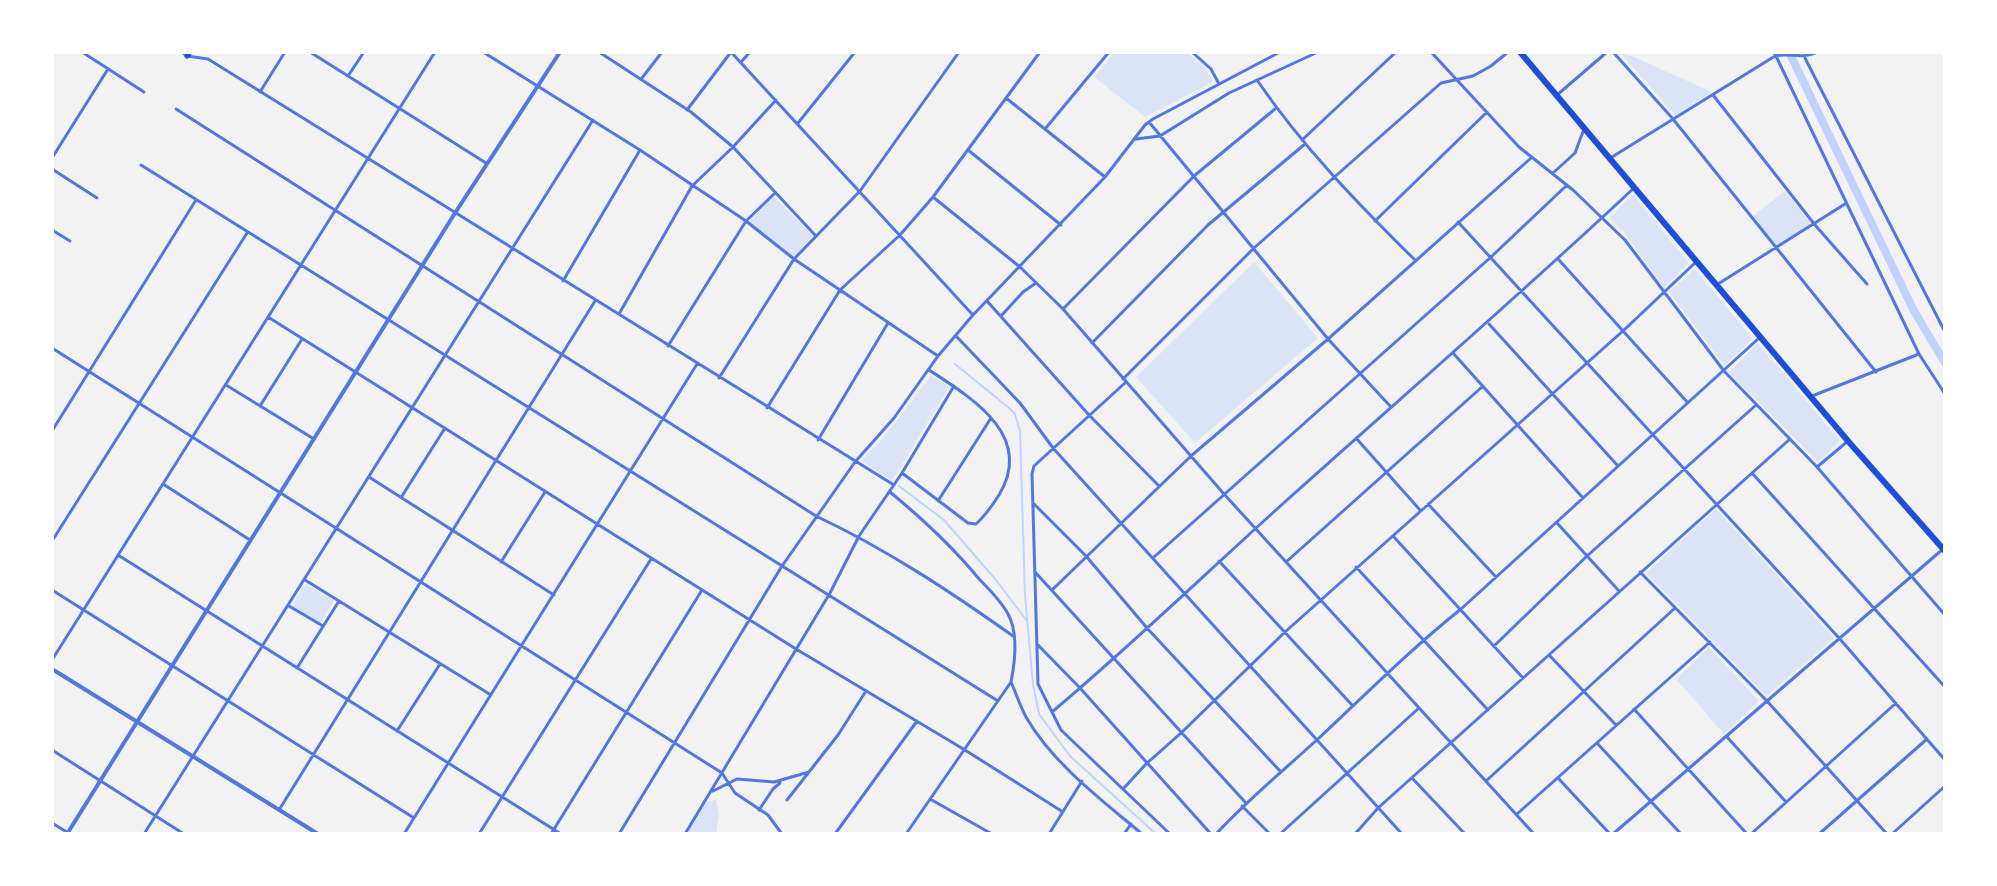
<!DOCTYPE html>
<style>
body{margin:0}
#map{position:relative;width:1997px;height:886px;overflow:hidden;background:#f2f2f2;font-family:"PT Sans Narrow",sans-serif}
canvas{display:block}
.frame{position:absolute;inset:0;border:54px solid #fff;pointer-events:none}
</style>
<div id="map">
<canvas width="1997" height="886"></canvas>
<div class="frame"></div>
</div>
<script>
const ctx = document.querySelector('canvas').getContext('2d');
ctx.lineJoin = 'round';
function fill(path, color) {
  ctx.fillStyle = color;
  ctx.fill(path, 'evenodd');
}
function trace(path, color, width, dash) {
  ctx.strokeStyle = color;
  ctx.lineWidth = width;
  ctx.lineCap = dash ? 'butt' : 'round';
  ctx.setLineDash(dash || []);
  ctx.stroke(path);
}
fill(new Path2D(`
 M1115,52h71l19,15 8,15 -68,35 -51,-40z
 M1623,52l89,40 -37,23 -53,-60z
 M1785,191l26,33 -34,22 -24,-30z
 M1633,194l56,69 -25,25 -38,-53 -17,-17z
 M773,196l40,40 -20,21 -44,-35z
 M1254,262l64,76 -123,105 -59,-66z
 M1695,269l58,70 -29,26 -55,-73z
 M1758,343l82,98 -22,21 -89,-90z
 M931,375l18,12 -57,94 -31,-20 23,-24z
 M1716,509l118,129 -68,58 -120,-123z
 M305,584l29,17 -14,22 -28,-17z
 M1709,647l50,54 -35,33 -48,-55z
 M716,800l3,13 -3,21h-31l19,-31z`), '#dbe4f7');
trace(new Path2D(`
 M955,364l54,44 6,6 5,17 5,165 8,88 6,30 31,42 86,78
 M899,486l45,34 52,60 31,41`), '#bfd3fe', 2);
trace(new Path2D(`
 M1789,52l124,257 32,54`), '#bfd3fe', 8);
trace(new Path2D(`
 M1557,95l50,-43`), '#5277de', 3);
trace(new Path2D(`
 M82,52l62,40
 M182,52l5,4 21,3 686,426
 M310,52l176,111
 M483,52l157,98 106,71 48,38 144,97
 M599,52l92,60 42,35 82,88
 M731,52l241,262
 M1192,52l19,17 8,15
 M1431,52l88,95 54,43 52,50 99,131 93,96 128,148
 M1613,52l60,67 203,253
 M1774,52l145,302 26,40
 M52,55l2,-3
 M1805,58l140,274
 M742,61l8,-9
 M348,76l16,-24
 M642,78l20,-26
 M1257,80c45,66 101,124 158,180
 M260,92l25,-40
 M1713,95l102,130 52,59
 M1006,98l99,79
 M176,109l640,407c70,33 135,76 197,120
 M687,110l44,-58
 M1149,122l179,217 63,68
 M798,123l57,-71
 M1045,129l64,-77
 M1136,139l24,-3 69,-43 89,-41
 M1302,140l94,-88
 M968,150l93,75
 M1612,157l163,-101c17,-4 25,4 43,-4
 M52,158l56,-89
 M141,165l857,536
 M52,169l45,29
 M1553,173l22,-20 9,-24
 M933,197l87,70 43,42 161,185 310,340
 M1375,221l112,-109
 M1458,222l381,416 106,122
 M52,230l18,11
 M1559,260l129,143
 M563,281l77,-131
 M1718,284l127,-80
 M987,301l102,114 70,71
 M1063,309l131,-133 81,-67
 M619,314l73,-128 41,-39 43,-47
 M1001,316l22,-24 13,-9
 M268,317l528,332 169,101 98,62
 M1489,324l129,142
 M956,336l64,67 33,45 349,386
 M1092,343l116,-118 97,-81
 M668,346l78,-125 28,-27
 M52,348l670,425 13,20 33,22 14,19
 M1453,353l130,145
 M719,378l75,-119 66,-68 99,-139
 M1123,379l131,-131 187,-165 32,-7 18,-10 17,-14
 M1126,382l-92,84 -2,8 6,210 23,46 109,104
 M226,385l88,54
 M1812,396l107,-42
 M260,406l42,-67
 M767,408l73,-118 60,-55 33,-38 107,-145
 M52,431l144,-231
 M1356,438l64,72
 M818,440l70,-117
 M1817,467l31,-26
 M902,473l66,50 8,1c10,-9 16,-18 23,-29 36,-59 -27,-97 -70,-125
 M1752,473l193,214
 M369,477l185,118
 M163,484l87,56
 M890,492c34,28 62,54 90,88 10,10 21,21 28,34 10,18 7,48 3,68l-105,152
 M402,496l43,-68
 M938,501l53,-83
 M1034,504l52,52 61,72 133,143
 M1428,504l68,73
 M1557,523l62,68
 M1393,536l130,142
 M52,541l195,-308
 M118,555l443,279
 M1154,557l337,-300 76,-72
 M1219,561l133,144
 M501,562l44,-70
 M1286,562l197,-176
 M1356,567l132,143
 M1035,572l210,230
 M1640,572l127,129 120,133
 M305,580l186,115
 M1053,589l138,-133 137,-117 203,-181
 M52,590l362,228
 M289,606l34,20
 M1038,645l42,43 131,146
 M1494,646l93,-90 169,-151
 M1550,656l66,69
 M52,660l383,-608
 M297,668l42,-67
 M1011,682c5,11 9,24 15,35 27,47 76,83 116,117
 M1634,709l113,125
 M1052,712c81,-68 156,-141 235,-212 116,-104 234,-206 348,-313
 M397,731l43,-67
 M1727,737l59,65
 M1597,743l84,91
 M52,750l132,84
 M1412,778l53,56
 M1558,778l52,56
 M1486,781l189,-173
 M1123,789l23,-25 35,-31 104,-101 339,-302 73,-69
 M713,791l24,-12 37,3 35,-10
 M930,799l62,35
 M787,800l51,-65 28,-44
 M1242,806l28,28
 M279,810l316,-509
 M759,810l14,-21 7,-6
 M1517,814l193,-172
 M52,823l18,11
 M144,834l449,-714
 M404,834l293,-470
 M479,834l172,-275
 M551,834l151,-244
 M619,834l163,-268 73,-104 39,-44 44,-62 35,-41 132,-138 40,-52 8,-6 127,-67
 M685,834l145,-241 29,-57 43,-63 52,-87
 M835,834l82,-113
 M1049,834l33,-53
 M1124,834l7,-10
 M1216,834c32,-35 68,-64 103,-96 47,-44 92,-89 142,-129l297,-270
 M1280,834l139,-126
 M1355,834l23,-26 412,-369
 M1613,834l330,-285
 M1751,834l145,-131
 M1819,834l108,-95
 M1892,834l53,-48`), '#5277de', 3);
trace(new Path2D(`
 M52,669l266,165
 M67,834l388,-621 105,-161`), '#5277de', 4);
trace(new Path2D(`
 M187,56l3,-4`), '#1d4ed8', 5);
trace(new Path2D(`
 M1520,52l328,389 97,110`), '#1d4ed8', 6);
</script>
